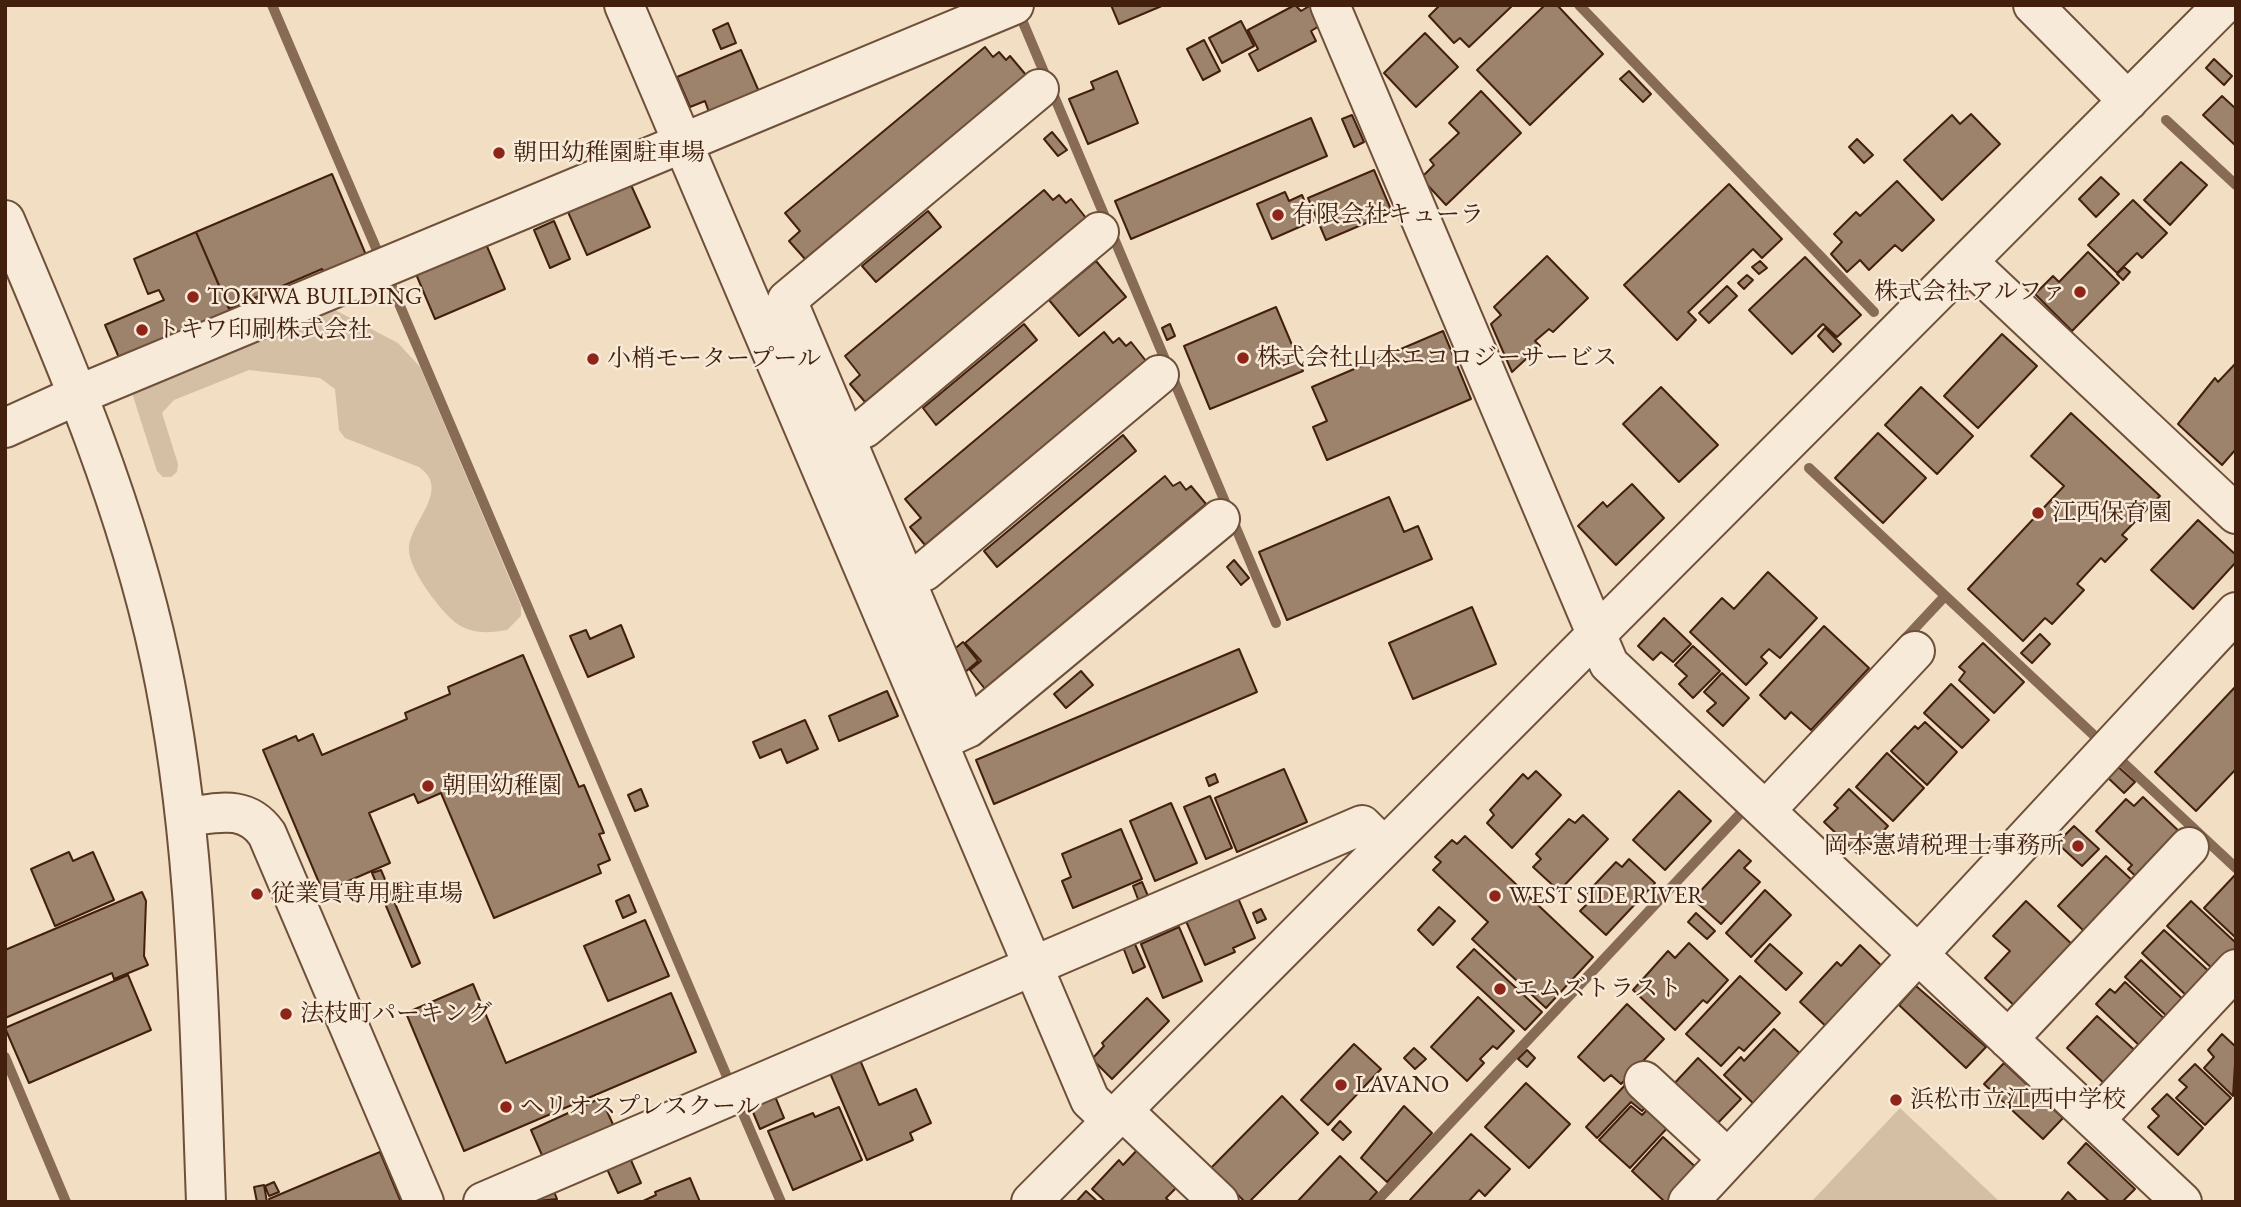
<!DOCTYPE html>
<meta charset="utf-8">
<style>
body{margin:0}
#map{position:relative;width:2241px;height:1207px;overflow:hidden;background:#f2dec3;font-family:"EB Garamond",serif}
canvas{display:block}
.frame{position:absolute;inset:0;border:7px solid #42200d;pointer-events:none}
</style>
<div id="map">
<canvas width="2241" height="1207"></canvas>
<div class="frame"></div>
</div>
<script>
const ctx = document.querySelector('canvas').getContext('2d');
ctx.lineJoin = 'round';
function fill(path, color) {
  ctx.fillStyle = color;
  ctx.fill(path, 'evenodd');
}
function trace(path, color, width, dash) {
  ctx.strokeStyle = color;
  ctx.lineWidth = width;
  ctx.lineCap = dash ? 'butt' : 'round';
  ctx.setLineDash(dash || []);
  ctx.stroke(path);
}
function drawText(font, color, halo, rows, align = 'center') {
  ctx.font = font + ' "EB Garamond","Noto Serif JP",serif';
  ctx.lineWidth = 5;
  ctx.setLineDash([]);
  ctx.textBaseline = 'middle';
  ctx.strokeStyle = halo;
  ctx.fillStyle = color;
  for (const [text, x, y, turn = 0] of rows) {
    ctx.save();
    ctx.translate(x, y);
    ctx.rotate((+turn || 0) * Math.PI / 180);
    ctx.textAlign = isNaN(turn) ? turn : align;
    if (halo) ctx.strokeText(text, 0, 0);
    ctx.fillText(text, 0, 0);
    ctx.restore();
  }
}
fill(new Path2D(`
 M333,309l65,34 22,24 101,239v10l-14,14c-16,3 -34,4 -48,-5 -16,-10 -51,-56 -50,-76 1,-28 43,-59 10,-82l-74,-29 -6,-8 -4,-41 -15,-11 -71,-8 -75,30 -12,13 16,51 -1,8 -6,5h-8l-6,-6 -25,-78z
 M1900,1108l100,94h-189z`), '#d4bea4');
trace(new Path2D(`
 M272,5l107,250
 M1579,5l295,307
 M1022,20l254,603
 M2166,120l70,65
 M389,280l339,799
 M1809,468l291,273
 M1901,643l44,-47
 M2116,756l120,112
 M5,1057l61,145
 M741,1109l40,93
 M1376,1202l364,-388`), '#886b55', 10);
const building = new Path2D(`
 M1111,5h53l-45,19z
 M1295,5l6,6 10,-6 10,20 -10,6 5,10 -58,30 -9,-17 9,-5 -10,-19z
 M1440,5h73l-44,42 -9,-9 -6,5 -25,-27z
 M1545,5h12l46,49 -73,71 -53,-55z
 M1241,21l13,25 -32,17 -13,-25z
 M728,23l8,20 -15,6 -8,-19z
 M1425,33l33,34 -42,40 -32,-34z
 M1204,40l16,31 -17,9 -16,-31z
 M985,47l8,10 6,-5 7,8 4,-4 16,19 -221,184 -16,-18 11,-10 -15,-18z
 M741,50l19,44 -50,21 -5,-14 -15,6 -13,-30z
 M2214,59l18,17 -8,9 -18,-17z
 M1117,71l21,52 -50,21 -19,-45 25,-10 -3,-7z
 M1629,71l22,23 -8,8 -23,-23z
 M1481,91l40,42 -75,72 -25,-27 13,-13 -4,-5 29,-27 -10,-10z
 M2222,96l14,13v37l-33,-31z
 M1971,114l29,30 -58,56 -38,-40 48,-45 8,9z
 M1352,115l12,27 -10,5 -12,-28z
 M1311,118l16,38 -196,83 -16,-38z
 M1052,132l15,18 -9,6 -14,-17z
 M1857,139l16,16 -9,8 -15,-16z
 M2181,162l26,23 -37,40 -26,-25z
 M1374,170l18,42 -66,28 -18,-42z
 M332,174l34,81 -42,18 -2,-4 -93,40 -33,-77z
 M2101,177l18,17 -23,23 -17,-18z
 M1897,181l37,39 -32,31 -7,-6 -26,25 -9,-10 -13,12 -16,-18 11,-12 -8,-8 22,-22 4,4z
 M1729,184l53,55 -20,19 -9,-9 -65,63 8,8 -19,20 -53,-55z
 M631,185l19,42 -63,28 -19,-43z
 M1044,190l9,10 6,-5 7,8 5,-4 15,19 -221,184 -15,-18 10,-9 -15,-19z
 M1285,192l4,9 13,-6 11,26 -41,18 -15,-35z
 M2133,200l34,33 -25,25 -5,-5 -20,20 -29,-28z
 M928,211l13,16 -65,55 -14,-16z
 M554,221l16,38 -20,9 -16,-38z
 M196,232l35,81 -111,47 -15,-35 59,-25 -5,-10 -11,4 -14,-35z
 M486,244l19,45 -70,30 -19,-45z
 M2088,252l31,31 -47,48 -37,-37 18,-18 6,6z
 M1547,256l41,42 -35,34 -4,-3 -14,12 5,5 -28,26 -21,-48 10,-9 -7,-8z
 M1805,257l56,58 -24,22 -14,-13 -31,30 -43,-44z
 M1096,261l30,36 -47,39 -30,-36z
 M1760,261l7,7 -8,6 -7,-7z
 M2124,267l6,5 -7,8 -6,-6z
 M1747,275l6,5 -9,9 -6,-6z
 M1727,286l10,10 -28,27 -10,-10z
 M1276,307l27,64 -93,38 -26,-63z
 M1024,324l13,16 -101,85 -13,-17z
 M1170,324l5,12 -8,4 -5,-12z
 M1825,328l16,16 -8,8 -15,-16z
 M1443,331l28,68 -144,61 -14,-33 14,-6 -15,-34z
 M1104,332l9,11 6,-5 7,8 5,-4 15,19 -221,184 -15,-18 11,-9 -16,-19z
 M2002,334l35,32 -59,62 -34,-32z
 M2236,363v86l-14,16 -44,-41 37,-46 3,4z
 M1661,387l57,58 -39,37 -56,-58z
 M1921,387l52,49 -36,38 -52,-49z
 M2071,413l89,83 -38,39 5,4 -22,23 -4,-4 -24,26 7,6 -32,34 -7,-6 -22,23 -55,-52 96,-103 -33,-30z
 M1878,433l48,45 -43,45 -48,-45z
 M1123,435l13,16 -139,116 -13,-16z
 M1165,476l8,10 7,-4 6,8 5,-4 15,18 -221,185 -15,-19 11,-9 -16,-18z
 M1632,484l32,34 -48,47 -38,-39 25,-24 4,5z
 M1389,497l15,35 14,-6 14,33 -145,61 -28,-68z
 M2198,520l38,35v7l-43,47 -42,-39z
 M1234,560l15,18 -8,7 -14,-18z
 M1768,572l49,46 -37,40 -11,-9 -8,8 6,6 -21,22 -56,-53 32,-34 12,11z
 M1472,607l24,57 -83,35 -24,-56z
 M1664,618l27,26 -18,18 -12,-10 -8,8 -15,-14z
 M621,625l13,32 -46,20 -18,-41 16,-6 4,9z
 M1824,626l45,42 -58,62 -20,-18 -6,7 -25,-24z
 M2040,634l10,10 -18,19 -11,-10z
 M963,642l15,19 -15,13 -16,-19z
 M1983,643l41,39 -30,31 -35,-33 6,-8 -6,-5z
 M1693,646l27,25 -27,27 -14,-14 8,-8 -12,-11z
 M1239,649l18,43 -263,112 -18,-44z
 M523,655l56,132 5,-2 20,48 -5,1 11,26 -12,5 3,8 -107,45 -53,-125 -23,10 -4,-9 -45,19 21,50 -67,29 -60,-142 33,-14 2,5 15,-7 9,21 85,-36 -2,-6 45,-19 -2,-7z
 M1081,671l12,14 -27,23 -12,-14z
 M1722,673l27,25 -26,28 -16,-15 9,-8 -12,-11z
 M1951,684l38,36 -27,28 -38,-35z
 M2236,686v83l-40,42 -41,-39z
 M887,691l11,25 -59,25 -10,-25z
 M805,720l13,29 -31,14 -6,-14 -21,9 -7,-16z
 M1925,722l32,30 -30,33 -36,-34 24,-25 3,3z
 M1887,753l37,35 -31,33 -37,-34z
 M2115,764l20,18 -11,11 -19,-18z
 M1284,769l23,53 -70,30 -22,-54z
 M1536,771l25,24 -49,53 -25,-25 7,-8 -4,-5 33,-36 5,5z
 M1215,774l3,8 -9,4 -3,-8z
 M641,789l7,17 -13,5 -7,-16z
 M1849,789l39,37 -28,30 -36,-34 14,-14 -4,-3z
 M1679,791l32,30 -46,49 -32,-30z
 M1210,796l22,52 -26,11 -22,-52z
 M2143,797l41,39 -42,46 -14,-13 4,-4 -36,-34 30,-32 8,7z
 M1171,803l26,60 -42,18 -25,-60z
 M1583,815l25,24 -49,52 -26,-24 8,-8 -5,-5 33,-35 6,4z
 M2074,826l25,23 -17,17 -25,-23z
 M1121,829l21,50 -69,29 -11,-27 9,-4 -9,-23z
 M1465,836l128,121 -47,51 -74,-69 16,-17 -55,-52 8,-8 -6,-5 17,-17 5,4z
 M1739,850l12,11 -7,7 16,14 -39,42 -28,-25z
 M69,852l4,9 20,-9 21,48 -59,26 -24,-57z
 M2106,856l29,27 -48,51 -29,-28z
 M1629,859l26,24 -49,52 -26,-24 8,-8 -5,-6 33,-35 6,5z
 M381,870l39,93 -8,4 -40,-94z
 M2235,875l1,1v62l-32,-30z
 M1142,882l9,21 -10,4 -8,-21z
 M1765,890l26,25 -40,42 -25,-24z
 M142,892l4,9 -2,55 4,9 -34,14 -2,-6 -107,45v-68z
 M629,895l7,17 -13,6 -7,-17z
 M1238,898l17,40 -22,10 2,4 -30,13 -19,-44z
 M2026,901l51,48 -58,61 -34,-32 25,-27 -17,-15z
 M2191,901l45,42v10l-19,20 -50,-47z
 M1439,907l16,14 -22,24 -15,-15z
 M1261,909l5,10 -9,4 -4,-10z
 M1696,913l19,18 -8,8 -19,-17z
 M645,920l24,56 -61,25 -24,-55z
 M1179,927l23,54 -39,17 -22,-54z
 M2164,930l50,46 -23,24 -49,-47z
 M1134,942l11,25 -12,6 -10,-26z
 M1689,943l39,37 -21,23 -4,-3 -28,30 -42,-40 35,-39 7,7z
 M1770,944l32,29 -16,17 -31,-29z
 M1860,945l27,26 -56,60 -31,-29 37,-40 4,4z
 M1474,949l68,63 -17,18 -68,-63z
 M2141,960l47,44 -16,17 -47,-44z
 M128,975l23,55 -122,53 -24,-55z
 M1740,976l40,37 -36,38 -5,-4 -18,19 -35,-32z
 M2125,982l44,41 -25,27 -48,-46 14,-15 5,4z
 M473,984l33,79 165,-70 25,59 -232,99 -58,-138z
 M1916,986l70,61 -20,21 -67,-63z
 M1478,997l36,34 -17,18 -4,-3 -13,13 4,4 -17,18 -36,-34z
 M1147,998l22,23 -57,58 -20,-20 12,-13 -2,-3z
 M1627,1004l37,35 -43,45 -10,-9 -7,6 -26,-24z
 M2097,1016l44,40 -31,33 -43,-41z
 M1774,1029l32,30 -47,50 -35,-34 17,-18 3,4z
 M2222,1034l14,13 -3,49 -29,-28 10,-11 -6,-7z
 M1354,1044l27,25 -53,56 -27,-25z
 M1414,1048l12,11 -11,10 -11,-11z
 M1527,1050l8,8 -8,9 -9,-8z
 M1698,1058l43,41 -26,27 -43,-40z
 M860,1060l19,45 37,-16 15,34 -21,10 3,7 -46,20 -37,-87z
 M2004,1063l59,55 -20,21 -59,-55z
 M2195,1064l36,34 -26,27 -29,-27 11,-11 -8,-7z
 M1526,1083l44,41 -41,44 -44,-41z
 M1627,1083l22,21 -7,7 -11,-9 -34,36 -11,-11z
 M774,1094l10,24 -24,11 -10,-24z
 M2167,1094l36,34 -25,27 -30,-28 11,-11 -7,-7z
 M1282,1096l36,37 -69,69h-4l-34,-34z
 M601,1098l15,33 -71,31 -14,-32z
 M1404,1106l28,27 -45,49 -26,-24z
 M1631,1106l11,9 9,-9 20,18 -41,44 -31,-28z
 M839,1107l23,53 -69,30 -25,-59 45,-18 2,4z
 M1340,1121l11,11 -8,8 -11,-10z
 M1471,1134l39,35 -25,27 -6,-6 -11,12h-56l-2,-2z
 M1663,1137l39,36 -27,29h-10l-33,-31z
 M2086,1143l49,46 -13,13h-12l-42,-39z
 M1138,1149l40,37 -12,12 4,4h-64l-14,-13 27,-29 4,5z
 M380,1152l21,50h-130l-2,-3z
 M1340,1156l37,36 -9,10h-71z
 M630,1158l11,25 -23,10 -11,-24z
 M690,1178l10,24h-59l15,-7 -1,-3z
 M274,1182l5,10 -10,4 -4,-10z
 M264,1185l3,17h-10l-3,-15z
 M553,1189l4,10 -30,3z
 M1086,1191l12,11h-22z
 M2068,1192l10,10h-18z`);
fill(building, '#9e836c');
trace(building, '#42200d', 2);
const minor = new Path2D(`
 M624,5l466,1095 22,21
 M1330,5l279,659 573,538
 M2033,5l95,96
 M5,220c61,143 122,285 155,439 38,178 39,361 46,543
 M1968,262l268,252
 M5,428l75,-34 934,-389
 M845,437l20,-9 234,-196
 M905,579l20,-8 234,-196
 M968,728l-181,-428 252,-211
 M946,738l22,-10 252,-209
 M1766,810l149,-159
 M186,817c32,-4 60,-13 81,17l157,368
 M2008,1039l181,-192
 M1644,1081l83,77
 M1122,1110l97,92
 M2095,1120l141,-151
 M483,1202l879,-377 22,22
 M1031,1202l1192,-1197
 M1688,1202l548,-590`);
trace(minor, '#6e503a', 42);
trace(minor, '#f7ead8', 38);
for (const [x, y, r, color] of [
 [499,153,7,"#8f2418"],
 [1278,215,7,"#8f2418"],
 [2080,292,7,"#8f2418"],
 [193,297,7,"#8f2418"],
 [142,330,7,"#8f2418"],
 [1243,358,7,"#8f2418"],
 [593,359,7,"#8f2418"],
 [2038,513,7,"#8f2418"],
 [428,786,7,"#8f2418"],
 [2078,846,7,"#8f2418"],
 [257,894,7,"#8f2418"],
 [1495,896,7,"#8f2418"],
 [1500,989,7,"#8f2418"],
 [286,1014,7,"#8f2418"],
 [1341,1085,7,"#8f2418"],
 [1896,1100,7,"#8f2418"],
 [506,1107,7,"#8f2418"]
]) {
  const dot = new Path2D();
  dot.arc(x, y, r, 0, 2 * Math.PI);
  ctx.fillStyle = color;
  ctx.fill(dot);
  trace(dot, '#f7ead8', 2.5);
}
drawText('24px', '#42200d', '#f7ead8', [
 ["朝田幼稚園駐車場",513,153],
 ["有限会社キューラ",1292,215],
 ["株式会社アルファ",2066,292,"right"],
 ["TOKIWA BUILDING",207,297],
 ["トキワ印刷株式会社",156,330],
 ["株式会社山本エコロジーサービス",1257,358],
 ["小梢モータープール",607,359],
 ["江西保育園",2052,513],
 ["朝田幼稚園",442,786],
 ["岡本憲靖税理士事務所",2064,846,"right"],
 ["従業員専用駐車場",271,894],
 ["WEST SIDE RIVER",1509,896],
 ["エムズトラスト",1514,989],
 ["法枝町パーキング",300,1014],
 ["LAVANO",1355,1085],
 ["浜松市立江西中学校",1910,1100],
 ["ヘリオスプレスクール",520,1107]
], 'left');
</script>
